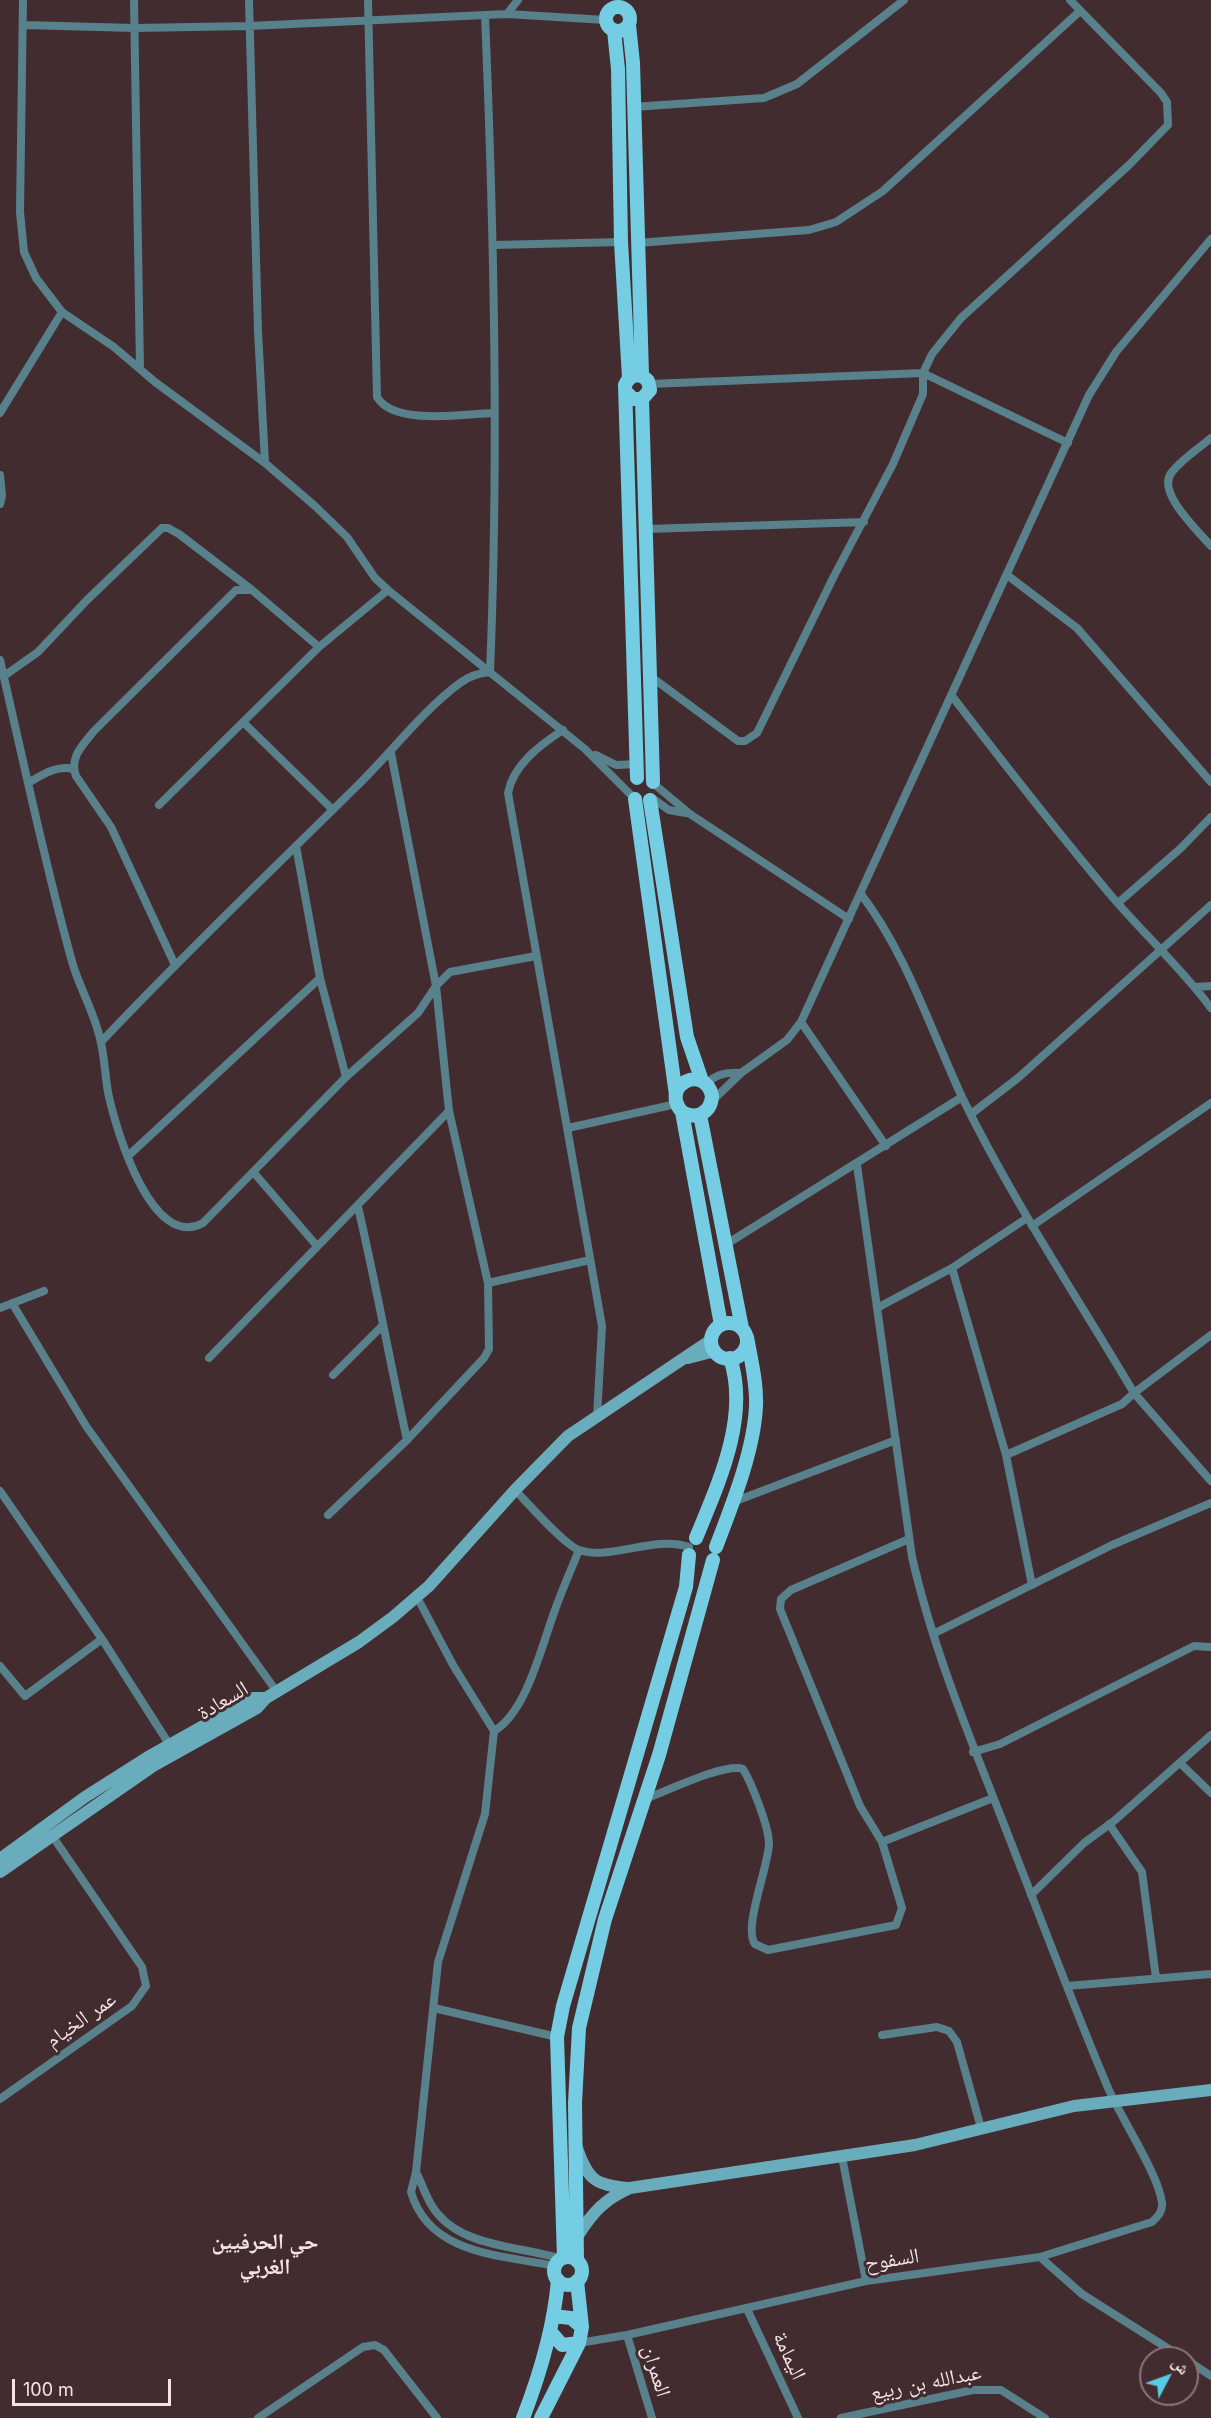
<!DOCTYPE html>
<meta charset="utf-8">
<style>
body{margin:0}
#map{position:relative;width:1211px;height:2418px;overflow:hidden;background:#432c2f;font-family:Inter,"Noto Naskh Arabic",sans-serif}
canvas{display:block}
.north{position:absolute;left:1139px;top:2346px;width:60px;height:60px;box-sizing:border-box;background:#432c2f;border:2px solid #897578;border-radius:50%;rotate:49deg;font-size:16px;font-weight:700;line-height:24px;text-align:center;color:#f3e3e5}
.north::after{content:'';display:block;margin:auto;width:21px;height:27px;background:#57c9e2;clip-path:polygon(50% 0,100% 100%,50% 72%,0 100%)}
.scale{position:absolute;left:12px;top:2379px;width:159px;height:27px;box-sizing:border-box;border:3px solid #f3e3e5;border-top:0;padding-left:8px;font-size:18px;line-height:21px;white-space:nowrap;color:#f3e3e5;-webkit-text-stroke:4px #432c2f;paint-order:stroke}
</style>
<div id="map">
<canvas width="1211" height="2418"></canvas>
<div class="north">ش</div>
<div class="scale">100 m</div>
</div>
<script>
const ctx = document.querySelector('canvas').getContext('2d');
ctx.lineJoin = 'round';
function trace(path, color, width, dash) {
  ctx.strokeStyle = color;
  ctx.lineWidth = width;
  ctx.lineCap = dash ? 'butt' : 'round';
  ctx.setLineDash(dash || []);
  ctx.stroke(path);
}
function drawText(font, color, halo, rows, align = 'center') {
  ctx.font = font + ' Inter,"Noto Naskh Arabic",sans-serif';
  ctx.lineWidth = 6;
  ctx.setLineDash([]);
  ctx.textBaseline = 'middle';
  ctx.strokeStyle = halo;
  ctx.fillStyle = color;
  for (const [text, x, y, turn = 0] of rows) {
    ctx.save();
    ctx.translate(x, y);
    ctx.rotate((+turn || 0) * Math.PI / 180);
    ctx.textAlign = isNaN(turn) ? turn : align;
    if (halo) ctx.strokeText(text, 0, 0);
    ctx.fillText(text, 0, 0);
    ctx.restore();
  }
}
trace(new Path2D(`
 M23,0l-3,212 4,40 12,26 26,34 52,35 41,35 110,81 50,43 32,31 28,41 13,12 197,159 48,48
 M134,0l6,369
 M249,0l9,331 7,132
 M368,0l9,397c17,29 86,17 116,16
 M507,14l11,-14
 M24,25l111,3 114,-2 258,-12 99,6
 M633,107l131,-9 33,-14 107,-84
 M637,243l172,-13 27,-8 47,-31 197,-180
 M494,245l127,-3
 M650,384l273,-11 145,70
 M0,413l62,-101
 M1211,438c-13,11 -29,21 -39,34 -17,19 26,59 39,74
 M0,475l2,21 -2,8
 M647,529l217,-7
 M1007,575l70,53 134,154
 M0,660l28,123
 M4,676l34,-24 49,-52 75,-72h6l11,6 73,56
 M650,676l88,65h7l12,-8 77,-157 59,-112 30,-70v-21l9,-19 29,-36 168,-153 39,-40 -1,-23 -6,-9 -91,-93
 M952,696c53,69 106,137 162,203 32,37 68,70 97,109
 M243,722l90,88
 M563,730c-23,15 -50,35 -55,63l94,533 -5,91
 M596,755l20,10 21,-1
 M73,769c-17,-4 -31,6 -45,14 14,61 28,122 45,182 8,26 23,51 28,78 4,17 4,36 8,54 8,35 43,154 94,126l143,-146 72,-64 18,-27 14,-14 86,-16
 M654,784l36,30 159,105
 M652,798l17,12 17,3
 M159,805l160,-158 69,-57
 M296,846l24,132 26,99
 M861,894c46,61 69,134 101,203 50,103 114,198 172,296l-12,11 -116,51
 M1118,903l63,-55 30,-31
 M175,965l-64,-138 -35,-51c-7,-19 7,-31 18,-45l142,-141h16l67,57
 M1195,987l16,-1
 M801,1022l85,124
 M101,1042c83,-88 170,-171 256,-256 34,-33 65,-75 103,-103 9,-7 19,-10 30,-11 9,-219 4,-438 -5,-657
 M706,1084c10,-10 21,-12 35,-11
 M713,1100l28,-27 46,-33 14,-18 288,-627 27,-43 95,-113
 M971,1114l47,-36 193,-173
 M568,1128l108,-24
 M128,1156l192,-178
 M857,1165l55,392c21,92 57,178 91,265 35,89 68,178 105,266 13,30 51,87 54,115 1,9 -5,14 -10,19l-112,35
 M255,1174l62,72
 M358,1207c18,77 32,155 49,233
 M1032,1226l179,-123
 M725,1245l237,-148
 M952,1268l54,187 26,130
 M488,1283l102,-23
 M12,1303l74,123 191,266
 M0,1308l44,-17
 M877,1308l75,-40 75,-50
 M1211,1335l-77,58 77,88
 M209,1358l240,-247
 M333,1375l49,-49
 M515,1490c13,13 49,55 64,60 32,11 74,-15 110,-3
 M0,1491l102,148 67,105
 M733,1502l163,-62
 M328,1515l79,-75 77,-82 5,-9 -1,-66 -39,-172 -13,-125 -45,-233
 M909,1539l-118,51 -10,9 -1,10 80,197 22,36 111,-44
 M417,1597l36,68 41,66c33,-19 48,-87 61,-121 7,-20 16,-40 24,-60
 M933,1634l179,-89 99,-42
 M0,1666l25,30 77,-57
 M494,1731l-9,83 -47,148 -22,210 -5,20c18,63 91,63 144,74
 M973,1752l27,-8 194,-98 17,1
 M1180,1763l31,30
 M645,1799c20,-7 81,-37 98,-30 9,15 26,58 26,75 -1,24 -26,84 -14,100l13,6 128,-25 6,-17 -20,-66
 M1109,1824l33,48 14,106
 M1031,1895l53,-52 30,-22 97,-86
 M1067,1986l144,-12
 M434,2008l123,29
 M882,2035l55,-8 12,4 8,11 24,86
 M0,2099l132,-93 14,-20 -4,-19 -91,-133
 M842,2157l24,124
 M416,2172c7,13 11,30 21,41 28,35 85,33 125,46
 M747,2309l51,109
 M627,2335l25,83
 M579,2343l48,-8 239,-54 174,-24 42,37 101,64
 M1187,2360l24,16
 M258,2418l105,-71 12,-2 9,5 53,68
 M841,2418l132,-28h28l44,28`), '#58818b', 8);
trace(new Path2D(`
 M688,1358l27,-7
 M0,1859l85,-62 63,-40 105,-59h13
 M0,1872l153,-106 104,-58 9,-10 93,-56 34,-25 36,-31 86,-96 53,-54 143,-96
 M577,2148c11,32 18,37 51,40
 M579,2234c14,-22 26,-35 51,-46l285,-43 159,-39 137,-16`), '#69acbc', 12);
trace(new Path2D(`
 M606 19a12 12 0 1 1 24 0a12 12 0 1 1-24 0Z
 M629,25l4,38 9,312
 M614,30l4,39 3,173 8,136
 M626,392l7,7h9l8,-9 -2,-9c-8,-9 -18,-7 -23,4l12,393
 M642,399l11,383
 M635,799l41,296
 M650,800l37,237 15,44
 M682,1112c14,8 29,1 30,-16 -7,-33 -53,-11 -30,16l39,213
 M700,1115l42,213
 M711 1341a18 18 0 1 1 36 0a18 18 0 1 1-36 0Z
 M696,1538c22,-54 54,-121 34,-180
 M716,1547c16,-42 38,-96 40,-141 1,-23 -5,-46 -9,-69
 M554 2271a14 14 0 1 1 28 0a14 14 0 1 1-28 0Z
 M564,2258l-7,-221 6,-31 123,-419 3,-32
 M577,2261l-2,-158 4,-75 26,-109 54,-164 54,-195
 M553,2316l18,2 11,9
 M550,2331l12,14 17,-2
 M523,2418c17,-44 31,-91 35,-138
 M541,2418l38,-75 3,-16 -5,-46`), '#74cde2', 14);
drawText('21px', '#f3e3e5', '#432c2f', [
 ["السعادة",223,1701,-31],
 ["عمر الخيام",81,2020,-35],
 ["السفوح",892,2260,-9],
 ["اليمامة",789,2356,65],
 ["العمران",656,2371,73],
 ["عبدالله بن ربيع",926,2383,-11]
]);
drawText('bold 22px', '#f3e3e5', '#432c2f', [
 ["حي الحرفيين",265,2242],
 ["الغربي",265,2267]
]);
</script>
